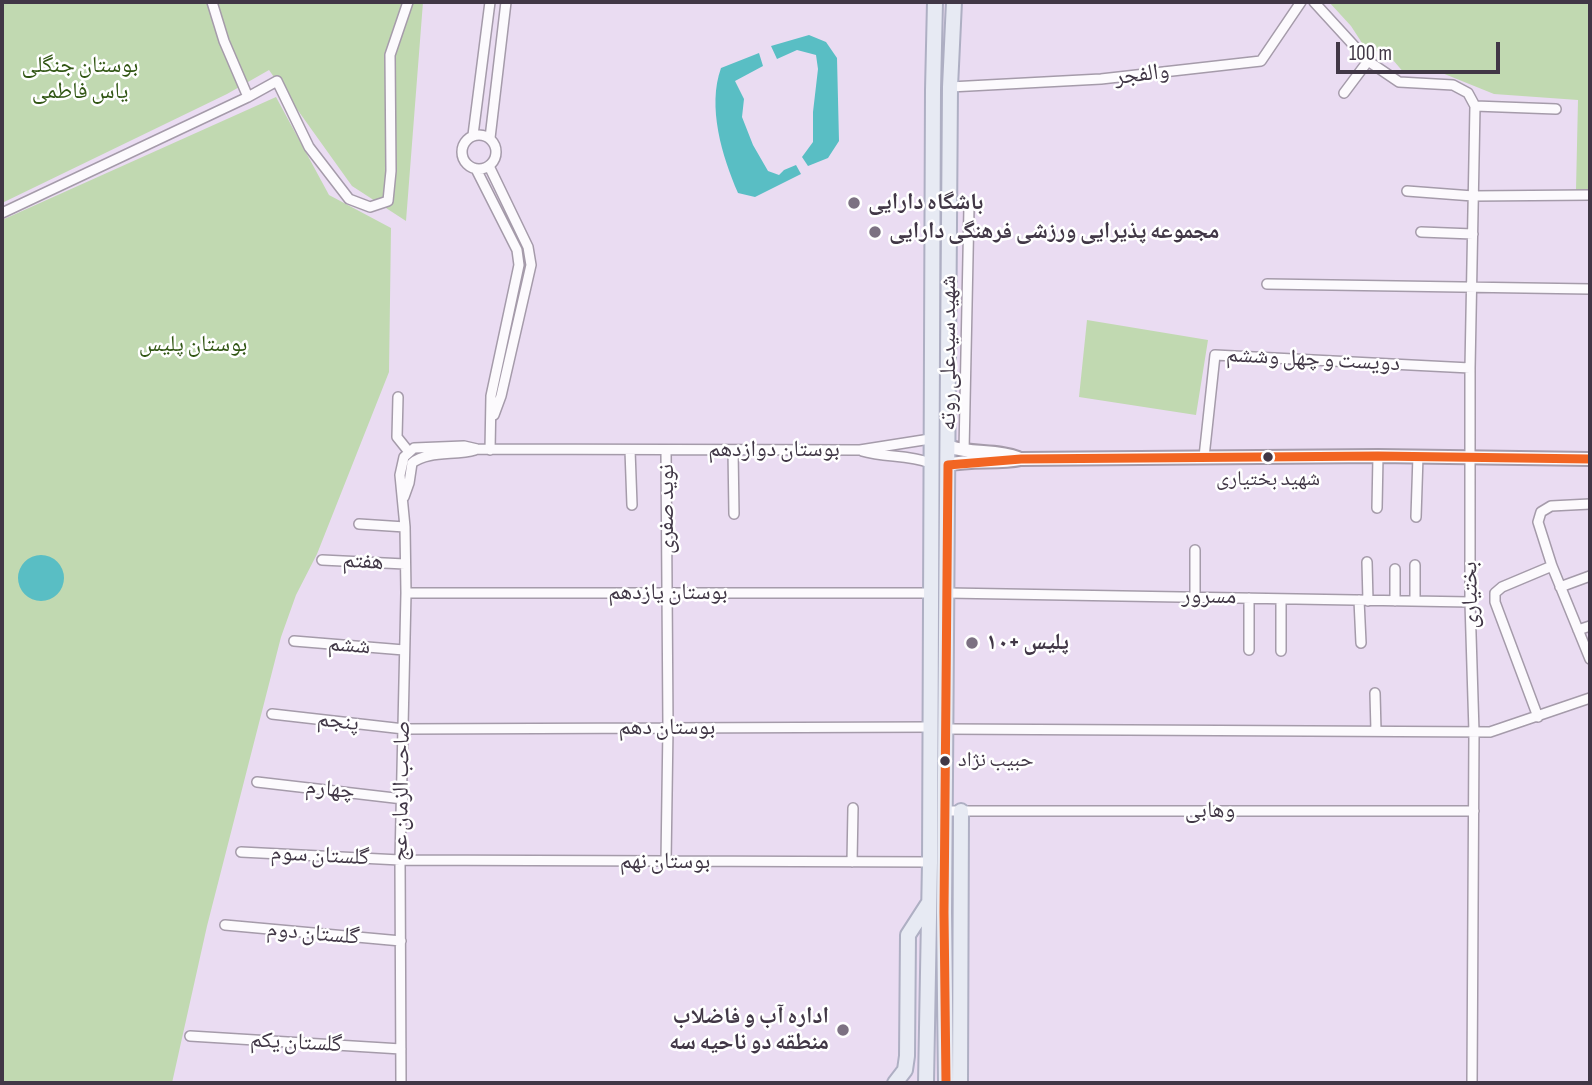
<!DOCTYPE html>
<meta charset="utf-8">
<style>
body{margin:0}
#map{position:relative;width:1592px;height:1085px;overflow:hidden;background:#eadcf2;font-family:"Sofia Sans Condensed",sans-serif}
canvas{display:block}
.frame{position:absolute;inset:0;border:4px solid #413746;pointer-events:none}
.scale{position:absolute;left:1336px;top:42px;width:164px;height:32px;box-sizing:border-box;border:4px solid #413746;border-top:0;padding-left:9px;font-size:21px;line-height:24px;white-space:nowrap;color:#413746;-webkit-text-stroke:5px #fff;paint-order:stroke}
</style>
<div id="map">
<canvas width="1592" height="1085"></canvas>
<div class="frame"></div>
<div class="scale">100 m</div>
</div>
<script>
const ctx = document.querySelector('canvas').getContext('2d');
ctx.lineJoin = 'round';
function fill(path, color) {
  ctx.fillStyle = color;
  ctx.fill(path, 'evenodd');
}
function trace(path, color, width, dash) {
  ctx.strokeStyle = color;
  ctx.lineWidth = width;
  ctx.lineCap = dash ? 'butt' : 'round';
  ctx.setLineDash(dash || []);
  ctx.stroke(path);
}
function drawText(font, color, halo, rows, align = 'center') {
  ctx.font = font + ' "Sofia Sans Condensed","Noto Naskh Arabic",sans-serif';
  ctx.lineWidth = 5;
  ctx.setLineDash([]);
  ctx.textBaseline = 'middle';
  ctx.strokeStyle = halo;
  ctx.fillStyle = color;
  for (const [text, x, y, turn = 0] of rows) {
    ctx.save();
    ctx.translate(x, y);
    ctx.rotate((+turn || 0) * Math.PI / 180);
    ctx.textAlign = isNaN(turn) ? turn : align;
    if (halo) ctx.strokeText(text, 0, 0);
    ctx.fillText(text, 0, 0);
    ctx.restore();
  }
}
fill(new Path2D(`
 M2,2h421l-17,219 -54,-35 -83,-116 -42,24 -225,109z
 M1329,2h261v188h-14l2,-90 -84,-6 -52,-21 -37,1 -12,-14 -31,-17 -11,-17z
 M276,97l53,98 62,33 -2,144 -72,182 -21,41 -15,42 -74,289 -35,157h-170v-863z
 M1087,320l121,20 -12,75 -117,-18z`), '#c1d9b1');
fill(new Path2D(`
 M809,35l17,7 11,16 2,83 -11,17 -20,8 -6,-9 11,-15v-30l5,-43 -2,-14 -19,-5 -20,9 -6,-13z
 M759,53l4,13 -28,15 9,18 -2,18 11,28 15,26 11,4 5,-5 12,-5 5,9 -46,23 -17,-4c-16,-37 -31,-86 -17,-125z
 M18 578a23 23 0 1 1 46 0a23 23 0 1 1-46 0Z`), '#59bec4');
const minor = new Path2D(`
 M212,2l12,39 24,56 29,-16 32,66 40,52 21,8 18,-6 3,-30 -1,-116 18,-53
 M1314,2l54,59 31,21 54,3 15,8 7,13 -5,262v234l4,130 -2,351
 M950,87l151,-8 160,-18 40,-59
 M1344,93l24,-32
 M1475,106l81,3
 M462 152a17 17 0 1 1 34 0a17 17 0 1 1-34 0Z
 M473,135l17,-133
 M490,138l16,-136
 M489,166l39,81 3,18 -30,131 -7,19
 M476,169l41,81 2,15 -28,131 -1,54
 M1407,191l66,5 117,-1
 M2,213l246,-116
 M1421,232l52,2
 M1267,284l323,5
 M398,397l-1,40 12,15
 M630,450l2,55
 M733,450l1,64
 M862,451c23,7 46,3 68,12
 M964,451l5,-244
 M1204,457l11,-102 255,13
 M404,497l5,-14 3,-20c17,-13 43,-7 63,-13
 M1590,504l-39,2 -10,6 -3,10 14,44 38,93
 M1377,508l1,-52
 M1416,517l2,-61
 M359,524l46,3
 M1195,550v47
 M322,560l83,4
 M1367,562l1,39
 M1395,569v32
 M1560,587l30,-11
 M406,593h525
 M948,593l522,9
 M1249,598v52
 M1359,600l2,43
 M1415,601v-36
 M1578,630l12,-4
 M294,641l110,9
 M1281,651v-52
 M1375,693l1,38
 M272,714l132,15 527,-2
 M1538,717l-43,-115v-9l7,-6 50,-21
 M946,729l544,3 100,-34
 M257,782l146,17
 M946,811h528
 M241,852l159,8 530,2
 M666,862l2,-135 -2,-277
 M852,862l1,-54
 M225,925l176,16
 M190,1036l211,13
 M401,1083l-1,-223 6,-267 -1,-66 -5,-52 4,-18 10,-9 50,-2 13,3 383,1 70,-11`);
const secondary = new Path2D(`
 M948,446c23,9 48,3 70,12
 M948,465c24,-6 49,-1 73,-6l357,-3 212,3`);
const primary = new Path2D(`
 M895,1083l10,-13 2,-14 1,-121 20,-31
 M926,1083l4,-221 3,-772 2,-88
 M946,1083l-2,-171 6,-825 4,-85
 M960,1083l1,-272`);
trace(minor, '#a59baa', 12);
trace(secondary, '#a59baa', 16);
trace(primary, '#aeafc3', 18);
trace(minor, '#fcfafd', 9);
trace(secondary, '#fcfafd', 12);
trace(primary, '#e7eaf3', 14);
trace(new Path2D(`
 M946,1083l-2,-171 4,-447 73,-6 357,-3 212,3`), '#f26522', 9);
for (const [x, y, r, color] of [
 [854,203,7,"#7c7182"],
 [875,232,7,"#7c7182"],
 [1268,457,6,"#413746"],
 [972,643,7,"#7c7182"],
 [945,761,6,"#413746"],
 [843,1030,7,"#7c7182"]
]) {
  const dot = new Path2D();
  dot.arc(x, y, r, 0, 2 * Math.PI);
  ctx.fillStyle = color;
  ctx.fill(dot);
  trace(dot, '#fff', 2.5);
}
drawText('21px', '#413746', '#fff', [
 ["شهید بختیاری",1268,480],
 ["حبیب نژاد",958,761,"left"]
]);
drawText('23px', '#315614', '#fff', [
 ["بوستان جنگلی",80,66],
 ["یاس فاطمی",80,92],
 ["بوستان پلیس",193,345]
]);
drawText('23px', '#413746', '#fff', [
 ["والفجر",1142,75,-7],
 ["شهید سیدعلی روته",949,353,-90],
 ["دویست و چهل وششم",1313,360,3],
 ["بوستان دوازدهم",774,450],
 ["نوید صفری",667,509,-90],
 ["هفتم",363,562,3],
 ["بوستان یازدهم",668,593],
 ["بختیاری",1471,595,-91],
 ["مسرور",1209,597,1],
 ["ششم",349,646,4],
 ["پنجم",338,722,7],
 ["بوستان دهم",667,728],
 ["چهارم",330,790,6],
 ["صاحب الزمان عج",402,791,-89],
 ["وهابی",1210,811],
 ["گلستان سوم",320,856,3],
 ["بوستان نهم",665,862],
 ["گلستان دوم",313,934,5],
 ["گلستان یکم",296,1043,3]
]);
drawText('bold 23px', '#413746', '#fff', [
 ["باشگاه دارایی",868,203],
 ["مجموعه پذیرایی ورزشی فرهنگی دارایی",889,232],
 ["پلیس +۱۰",986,643],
 ["اداره آب و فاضلاب",829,1017,"right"],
 ["منطقه دو ناحیه سه",829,1043,"right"]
], 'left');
</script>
